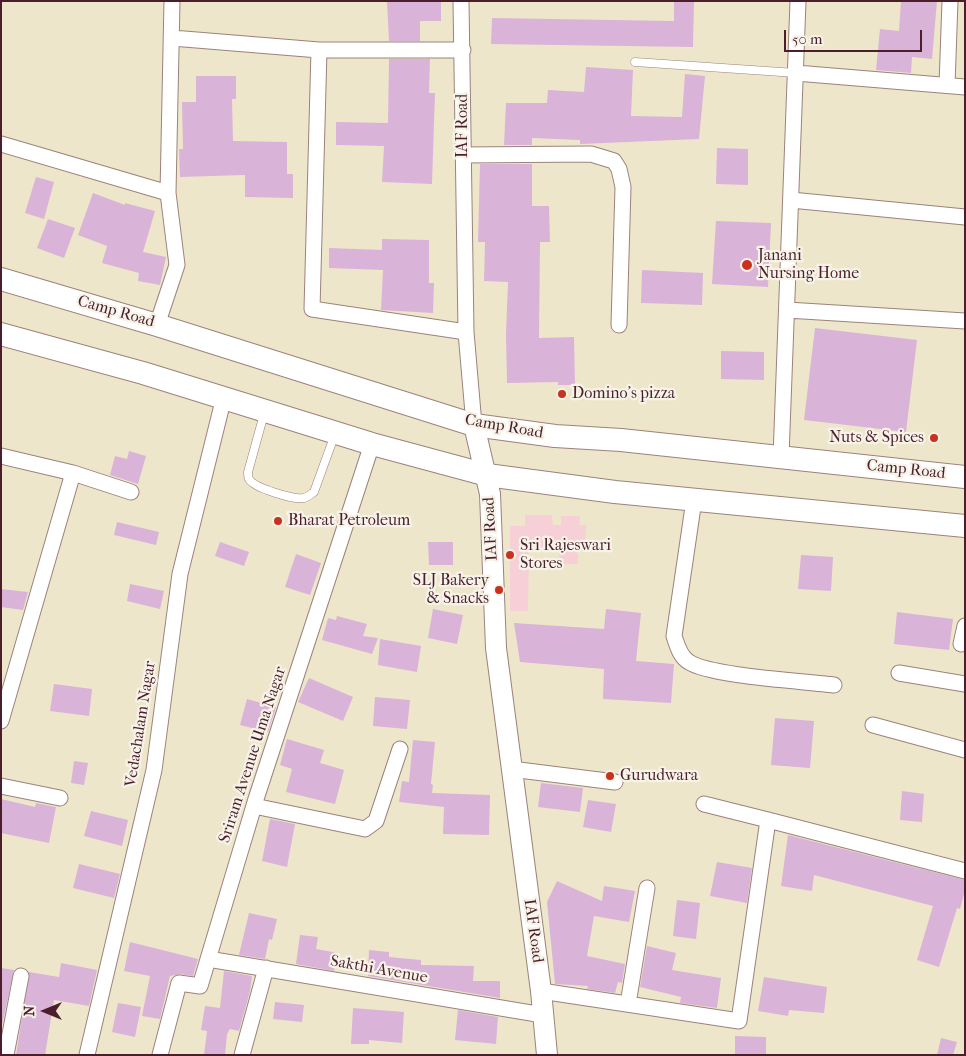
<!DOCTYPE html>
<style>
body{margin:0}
#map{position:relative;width:966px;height:1056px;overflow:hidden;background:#eee6cb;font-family:"IM FELL French Canon",serif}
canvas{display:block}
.frame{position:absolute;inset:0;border:2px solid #4a1f2b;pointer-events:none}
.north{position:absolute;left:20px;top:986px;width:50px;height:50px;-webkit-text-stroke:4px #f7f3e8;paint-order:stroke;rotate:270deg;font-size:14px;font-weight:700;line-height:20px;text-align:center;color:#4a1f2b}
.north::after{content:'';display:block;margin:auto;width:18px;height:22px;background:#4a1f2b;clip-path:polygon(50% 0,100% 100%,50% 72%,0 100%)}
.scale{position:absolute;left:784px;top:30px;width:138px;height:22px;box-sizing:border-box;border:2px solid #4a1f2b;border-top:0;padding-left:6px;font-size:15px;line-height:18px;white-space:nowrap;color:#4a1f2b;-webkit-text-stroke:4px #f7f3e8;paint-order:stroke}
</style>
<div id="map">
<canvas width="966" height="1056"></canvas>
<div class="frame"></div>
<div class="north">N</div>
<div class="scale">50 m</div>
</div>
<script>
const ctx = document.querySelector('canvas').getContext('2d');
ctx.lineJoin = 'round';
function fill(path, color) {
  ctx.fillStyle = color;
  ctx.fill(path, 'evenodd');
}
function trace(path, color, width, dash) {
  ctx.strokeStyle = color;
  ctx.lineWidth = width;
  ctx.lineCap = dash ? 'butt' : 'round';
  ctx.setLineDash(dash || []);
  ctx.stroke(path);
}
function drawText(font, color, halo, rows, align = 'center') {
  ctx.font = font + ' "IM FELL French Canon",serif';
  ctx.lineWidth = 4.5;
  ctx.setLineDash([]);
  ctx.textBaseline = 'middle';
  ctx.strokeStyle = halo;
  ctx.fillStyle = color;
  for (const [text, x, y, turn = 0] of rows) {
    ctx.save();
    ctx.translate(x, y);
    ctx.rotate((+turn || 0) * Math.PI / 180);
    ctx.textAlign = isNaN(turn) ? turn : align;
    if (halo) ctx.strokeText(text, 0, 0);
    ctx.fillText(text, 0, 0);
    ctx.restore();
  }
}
fill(new Path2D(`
 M525,515h27l1,10h8v-9h19l-1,9h7l-1,23h-7v16h-19v-17l-30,-1 -1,65h-18v-85h15z`), '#f6cfd7');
fill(new Path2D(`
 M387,1h54v20h-21v20h-31z
 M674,1h20l-1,46 -202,-3 1,-26 182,3z
 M901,1h36l-5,58 -20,-2 -1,16 -35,-3 4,-41 19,2z
 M389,59h41l-1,34h6l-3,91 -50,-2 2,-36 -48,-1v-23l52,1z
 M586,67l47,3 -2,46 51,1 3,-43 20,2 -6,63 -119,5v-4l-48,-2v7h-28l2,-42h41l1,-13 36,2z
 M196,76h40v23h-4l1,42 54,1v32h6v24l-48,-1v-22l-65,2 -1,-28h4l-1,-47h14z
 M717,148l31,1v36l-32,-1z
 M480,164h52v42h17l1,36h-10l-1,96 35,-1 1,48h-17v-3l-51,1 -1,-48 2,-53 -24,-1 1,-39h-7z
 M36,177l18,5 -10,37 -19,-6z
 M93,193l32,12v-2l30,8 -12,41 23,5 -6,28 -22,-4 1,-8 -37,-10 5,-17 -29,-11z
 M48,219l27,9 -11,30 -27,-10z
 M716,221l55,2 -3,64 -56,-3z
 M382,239l47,1v43h5l-1,30 -52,-3 2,-40 -54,-2v-20l53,2z
 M642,270l61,3 -1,32 -61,-2z
 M815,328l102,12 -11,92 -102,-12z
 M721,351l43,1v28l-43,-1z
 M129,451l17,5 -8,28 -28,-9 5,-19 12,3z
 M117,522l42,10 -3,13 -42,-10z
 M220,542l29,10 -5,14 -29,-10z
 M428,542h25v23h-24z
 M296,554l25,9 -11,32 -25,-8z
 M801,555l32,2 -2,34 -33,-2z
 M130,584l34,7 -4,18 -33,-8z
 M1,589l27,3 -5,18 -22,-3z
 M433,609l30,6 -6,29 -29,-6z
 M606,609l35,4 -5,48 38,3 -3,39 -68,-4 1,-30 -84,-7 -6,-39 90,6z
 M897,612l56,7 -4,31 -55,-6z
 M337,616l30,8 -4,12 15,2 -6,16 -50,-14 6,-22 8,2z
 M380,639l41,7 -4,26 -39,-7z
 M309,678l44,19 -10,24 -45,-19z
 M54,684l38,5 -3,27 -39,-5z
 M375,697l35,3 -3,29 -34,-3z
 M247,699l29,8 -8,25 -28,-7z
 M775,718l39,3 -4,47 -39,-3z
 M287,739l37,11 -4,13 24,7 -9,34 -49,-12 6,-23 -12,-4z
 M413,740l22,2 -4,42 2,1 -1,8 58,2 -1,40 -46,-1 1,-27 -45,-5 3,-21 7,1z
 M74,761l14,2 -4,22 -13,-2z
 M541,783l42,5 -3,24 -42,-5z
 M902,791l22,3 -2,28 -22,-2z
 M1,799l34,8 1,-4 20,4 -7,36 -48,-10z
 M588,800l28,4 -5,28 -28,-5z
 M91,811l37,9 -6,26 -38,-10z
 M270,819l25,5 -8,43 -25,-6z
 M788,835l177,45v10l-5,19 -3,-1 -18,59 -22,-7 16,-54 -119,-31 -2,16 -31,-5z
 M717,862l35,6 -5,35 -37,-7z
 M79,864l41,10 -6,24 -41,-10z
 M557,881l45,20 2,-15 31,5 -6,31 -35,-6 -7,40 38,8 -3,19 -4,-1 -3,11 -28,-4 1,-3 -33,-2 -8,-82z
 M677,900l23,3 -4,36 -23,-3z
 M249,913l28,6 -5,21 -3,-1 -4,20 -26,-4z
 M300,935l18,2 -2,12 22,4 -4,18 -38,-7z
 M130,942l68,17 -5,17 -13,-2 -10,2 -10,43 -18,-3 8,-40 -26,-5z
 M647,946l29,7 -4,17 49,8 -4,30 -37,-5 1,-6 -41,-10z
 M369,950l20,2v5l32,3v5l53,1 -1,15h27v17l-132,-22z
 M61,963l36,7 -8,36 -35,-6 -9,55h-29l13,-83 30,5z
 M1,968l13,2 -13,60z
 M224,971l28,5 -2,15 -11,40 -9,-2 -3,5 -2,21h-21l3,-24 -6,-1 4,-24 15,2z
 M764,977l63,10 -3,26 -35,-3 -1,6 -30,-5z
 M275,1002l29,3 -2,17 -29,-3z
 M118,1003l23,4 -6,30 -23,-5z
 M353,1008l51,4 -2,31 -33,-3v4h-18z
 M458,1010l40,7 -2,27 -41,-4z
 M735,1036l31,1v18h-31z
 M941,1038l16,4 -4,13h-16z`), '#dab3d9');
const lane = new Path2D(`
 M635,62l161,11
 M264,414l-16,58c0,1 0,6 1,7 5,9 45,21 55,19 4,-1 7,-4 10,-6l21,-58`);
const street = new Path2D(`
 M461,1l5,331 8,93
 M172,38l147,12h144
 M319,50l-7,259 154,23
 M796,73l169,14
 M947,85l3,-84
 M1,144l167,49
 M462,155l129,-1 23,7 5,8 4,18 -4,138
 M791,200l174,17
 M787,310l178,11
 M157,325l20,-60 -9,-72 4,-192
 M1,456l72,17 -72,248
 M781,457l17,-456
 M73,473l58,19
 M694,500l-20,136c3,9 6,21 15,26 21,14 114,19 145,23
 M961,644l4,-18
 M899,673l66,11
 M873,725l92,25
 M511,769l104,13
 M1,786l59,12
 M704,804l64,16
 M254,806l111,23 11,-8 24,-72
 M208,959l335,56
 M541,991l198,30 29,-201 197,51
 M628,1004l19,-116
 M6,1055l15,-79
 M87,1055l67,-285 26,-196 44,-177
 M160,1055l19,-72 21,3 56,-187 116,-355
 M242,1055l24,-87`);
const secondary = new Path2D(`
 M474,425l16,69 6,154 45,343 6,64`);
const primary = new Path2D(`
 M1,279l156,46 317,100 81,11 66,4 344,37
 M1,334l142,39 229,71 115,31 128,17 350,34`);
trace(lane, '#9c827b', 9);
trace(street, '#9c827b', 17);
trace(secondary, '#9c827b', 22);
trace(primary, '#9c827b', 24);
trace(lane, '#fff', 8);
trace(street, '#fff', 15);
trace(secondary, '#fff', 20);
trace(primary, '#fff', 22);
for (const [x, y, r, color] of [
 [747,265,6,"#c8321e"],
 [562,394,5,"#c8321e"],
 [934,438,5,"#c8321e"],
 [278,521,5,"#c8321e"],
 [510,555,5,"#c8321e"],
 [499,590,5,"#c8321e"],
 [610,776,5,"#c8321e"]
]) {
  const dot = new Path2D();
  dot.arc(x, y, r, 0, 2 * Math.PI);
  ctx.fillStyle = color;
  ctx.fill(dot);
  trace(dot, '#f7f3e8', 2);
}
drawText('16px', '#4a1f2b', '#f7f3e8', [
 ["IAF Road",463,126,-90],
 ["Camp Road",116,312,16],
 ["Camp Road",504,427,10],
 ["Camp Road",906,470,6],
 ["IAF Road",491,529,-93],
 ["Vedachalam Nagar",141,724,-81],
 ["Sriram Avenue Uma Nagar",253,755,-72],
 ["IAF Road",533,931,82],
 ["Sakthi Avenue",379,970,10]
]);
drawText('16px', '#4a1f2b', '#f7f3e8', [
 ["Janani",758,256],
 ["Nursing Home",758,274],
 ["Domino's pizza",572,394],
 ["Nuts & Spices",924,438,"right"],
 ["Bharat Petroleum",288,521],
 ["Sri Rajeswari",520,546],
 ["Stores",520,564],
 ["SLJ Bakery",489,581,"right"],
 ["& Snacks",489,599,"right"],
 ["Gurudwara",620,776]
], 'left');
</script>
